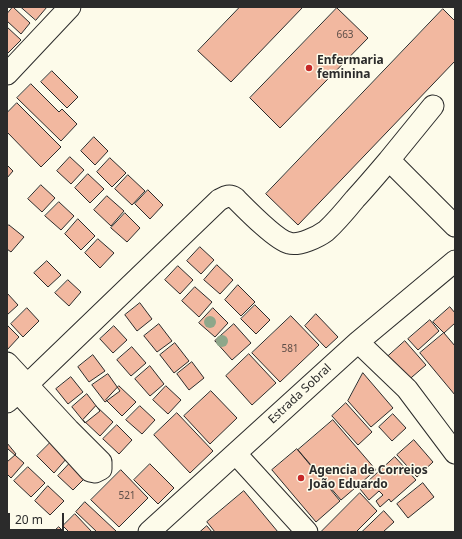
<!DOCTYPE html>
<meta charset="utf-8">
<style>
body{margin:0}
#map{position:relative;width:462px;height:539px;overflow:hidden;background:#fdfbea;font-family:"Noto Sans",sans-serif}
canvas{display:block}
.frame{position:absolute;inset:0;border:8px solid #2b2b2b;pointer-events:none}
.scale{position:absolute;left:8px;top:513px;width:56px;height:18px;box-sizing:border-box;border:2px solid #2b2b2b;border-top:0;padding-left:5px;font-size:12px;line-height:14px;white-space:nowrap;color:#2b2b2b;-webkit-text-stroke:3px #fdfbea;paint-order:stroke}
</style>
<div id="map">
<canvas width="462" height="539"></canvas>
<div class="frame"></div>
<div class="scale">20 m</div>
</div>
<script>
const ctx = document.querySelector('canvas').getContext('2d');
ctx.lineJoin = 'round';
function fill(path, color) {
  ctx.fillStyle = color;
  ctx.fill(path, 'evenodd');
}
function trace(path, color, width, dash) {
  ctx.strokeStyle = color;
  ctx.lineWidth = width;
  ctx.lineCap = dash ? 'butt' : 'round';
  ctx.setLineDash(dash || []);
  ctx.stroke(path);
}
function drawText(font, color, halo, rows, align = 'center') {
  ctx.font = font + ' "Noto Sans",sans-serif';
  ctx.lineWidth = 3;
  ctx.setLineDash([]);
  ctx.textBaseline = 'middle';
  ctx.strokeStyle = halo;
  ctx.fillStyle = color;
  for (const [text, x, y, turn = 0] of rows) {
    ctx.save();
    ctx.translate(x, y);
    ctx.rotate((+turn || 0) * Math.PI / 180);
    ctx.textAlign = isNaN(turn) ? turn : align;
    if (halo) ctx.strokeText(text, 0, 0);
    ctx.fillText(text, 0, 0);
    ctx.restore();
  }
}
const building = new Path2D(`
 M13,7l17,16 -9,11 -14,-13v-7z
 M21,7h26l-11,13z
 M240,7h63l-72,75 -33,-31z
 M337,8l31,30 -88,90 -30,-30z
 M443,9l12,12v40l-157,164 -32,-31z
 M7,27l14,13 -14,14z
 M52,71l26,26 -11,11 -26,-26z
 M31,84l28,28 3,-3 15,15 -16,17 -44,-43z
 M17,103l44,44 -20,20 -34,-35v-19z
 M94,137l14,14 -13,14 -14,-14z
 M70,157l14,13 -13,14 -14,-13z
 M110,158l16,15 -14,14 -15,-15z
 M7,165l6,6 -6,7z
 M88,174l16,15 -14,14 -15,-15z
 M128,175l17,16 -13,14 -17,-16z
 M41,185l14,13 -13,14 -14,-13z
 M148,190l15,15 -13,14 -15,-15z
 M107,196l17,15 -13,15 -17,-16z
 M59,202l15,14 -13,14 -16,-14z
 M125,213l15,15 -13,14 -16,-14z
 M78,219l17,17 -14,14 -16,-16z
 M9,225l15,12 -13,15 -4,-3v-22z
 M98,239l16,14 -14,15 -15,-15z
 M200,247l14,13 -13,14 -14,-13z
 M47,261l14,14 -13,12 -14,-14z
 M217,265l16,15 -13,14 -16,-14z
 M178,266l15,14 -13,14 -15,-14z
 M68,280l13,12 -12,14 -14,-13z
 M238,285l17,17 -14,14 -16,-16z
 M195,287l17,15 -13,15 -17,-16z
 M7,293l11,12 -11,10z
 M140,303l12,16 -15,12 -12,-16z
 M255,305l15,15 -14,14 -15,-15z
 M450,307l5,6v10l-11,10 -11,-11z
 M27,308l12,13 -16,16 -12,-13z
 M213,308l15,15 -13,14 -16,-14z
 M316,314l22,23 -12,11 -21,-22z
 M291,316l28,29 -39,37 -28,-29z
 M430,320l9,11 -21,19 -10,-11z
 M159,324l13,17 -15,11 -13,-16z
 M234,324l17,19 -19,17 -17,-19z
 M8,326l11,11 -12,13v-23z
 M114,326l13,14 -14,13 -13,-14z
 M444,333l11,13v49l-35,-42z
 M405,341l21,24 -21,18 -20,-24z
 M175,343l14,18 -15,12 -14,-18z
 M132,347l14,16 -15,13 -14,-16z
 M249,354l27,29 -24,22 -26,-29z
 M93,355l12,16 -16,11 -11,-15z
 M192,362l12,16 -15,12 -12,-16z
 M150,366l14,18 -14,12 -15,-17z
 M363,373l30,35 -22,19 -23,-26z
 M108,374l12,17 -15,11 -13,-17z
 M71,377l12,15 -15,12 -12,-15z
 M119,386l17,16 -14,14 -16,-16z
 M166,386l15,14 -13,14 -15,-14z
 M211,391l26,27 -27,26 -26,-28z
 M87,394l13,17 -15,12 -13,-16z
 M346,403l26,29 -14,13 -26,-29z
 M96,406l17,16 -13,14 -17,-16z
 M140,406l15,14 -13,14 -16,-14z
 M177,413l36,38 -23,22 -36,-38z
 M393,414l13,14 -14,13 -13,-14z
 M333,420l43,50 -35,30 -43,-50z
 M117,425l15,15 -13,14 -16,-15z
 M414,440l19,22 -16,15 -20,-22z
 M51,442l16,16 -13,15 -17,-17z
 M7,443l9,11 -9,8z
 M8,449l16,14 -13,15 -4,-4v-24z
 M297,449l43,52 -24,21 -44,-52z
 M395,457l21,23 -25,22 -2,-3 -9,8 -4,-6 7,-6 -4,-4 -10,9 -9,-11z
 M71,462l16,14 -14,14 -15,-14z
 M150,464l24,24 -16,16 -24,-24z
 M28,467l17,16 -14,14 -17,-16z
 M121,470l27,28 -29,29 -28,-27z
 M423,483l11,14 -26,21 -11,-14z
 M48,486l16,15 -14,14 -15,-14z
 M244,491l34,41h-63l-8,-10z
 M360,493l17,18 -21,21h-35z
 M85,502l31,29 -1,1h-18l-21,-20z
 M384,511l10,11 -11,10h-21z
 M75,514l17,18h-23l-6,-6z
 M207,526l5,6h-12z
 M59,527l5,5h-11z`);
fill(building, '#f2b8a0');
trace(building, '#2b2b2b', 1);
const minor = new Path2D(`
 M7,74l63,-67
 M389,160l44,-54
 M358,342l49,47 48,64
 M7,363l62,67 32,32v7l-6,3 -5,-1 -83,-91
 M7,402l21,-18 191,-184c6,-3 10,-6 16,-2 10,10 41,42 54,45 10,3 29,-6 37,-12 11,-10 20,-21 29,-32 12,-13 23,-26 34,-39l66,66
 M236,454l71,78
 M149,532l209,-190 97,-81`);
trace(minor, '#2b2b2b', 23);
trace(minor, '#fdfbea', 21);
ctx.fillStyle = '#8ea78a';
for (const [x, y] of [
 [210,322],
 [222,341]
]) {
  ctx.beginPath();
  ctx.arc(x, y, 6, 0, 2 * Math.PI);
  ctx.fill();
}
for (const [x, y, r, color] of [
 [309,68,4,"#c62828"],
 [301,478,4,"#c62828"]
]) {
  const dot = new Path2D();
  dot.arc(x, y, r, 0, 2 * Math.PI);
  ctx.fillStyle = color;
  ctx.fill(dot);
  trace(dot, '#fdfbea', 1.5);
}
drawText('10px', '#5d4e48', null, [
 ["663",345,35],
 ["581",290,349],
 ["521",127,496]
]);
drawText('bold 12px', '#2b2b2b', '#fdfbea', [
 ["Enfermaria",317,61],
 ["feminina",317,75],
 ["Agencia de Correios",309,471],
 ["João Eduardo",309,485]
], 'left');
drawText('12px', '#2b2b2b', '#fdfbea', [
 ["Estrada Sobral",300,394,-43]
]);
</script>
